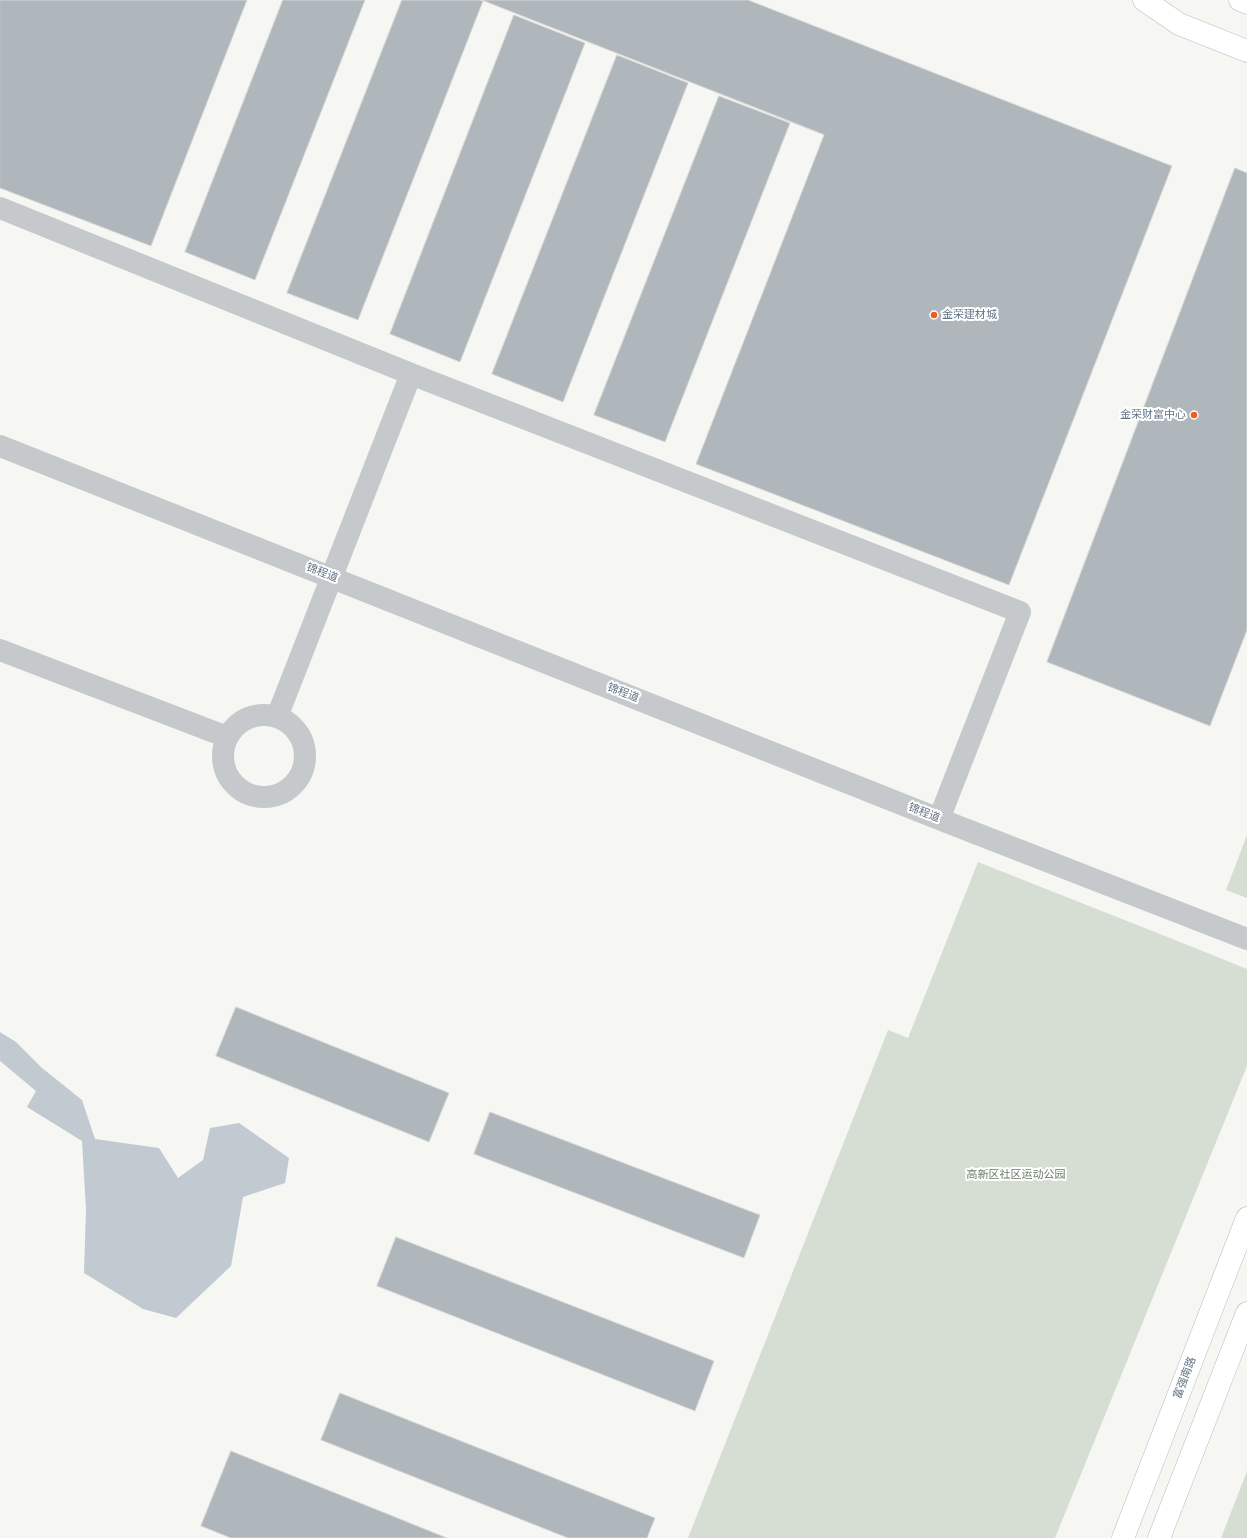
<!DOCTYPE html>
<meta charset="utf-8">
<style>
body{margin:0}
canvas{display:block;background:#f6f6f3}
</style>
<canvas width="1247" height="1538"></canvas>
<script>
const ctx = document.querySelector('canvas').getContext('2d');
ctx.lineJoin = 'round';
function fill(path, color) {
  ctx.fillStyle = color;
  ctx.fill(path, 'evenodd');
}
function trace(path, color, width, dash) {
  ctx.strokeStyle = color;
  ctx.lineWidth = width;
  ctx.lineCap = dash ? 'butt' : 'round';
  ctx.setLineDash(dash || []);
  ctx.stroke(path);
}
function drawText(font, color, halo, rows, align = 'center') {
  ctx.font = font + ' Arial,"Noto Sans SC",sans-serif';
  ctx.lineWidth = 4;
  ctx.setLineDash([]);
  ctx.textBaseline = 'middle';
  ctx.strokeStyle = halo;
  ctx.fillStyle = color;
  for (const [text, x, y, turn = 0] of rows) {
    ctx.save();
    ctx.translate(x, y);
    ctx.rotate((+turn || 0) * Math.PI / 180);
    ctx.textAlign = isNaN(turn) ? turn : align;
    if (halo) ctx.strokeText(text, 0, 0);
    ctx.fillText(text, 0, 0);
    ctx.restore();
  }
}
fill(new Path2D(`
 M1247,835v63l-21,-8z
 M978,862l202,80 67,27v97l-192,472h-367l200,-508 20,8z
 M1247,1471v67h-26z`), '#d6ded3');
fill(new Path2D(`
 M0,1032l16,10 26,26 40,32 13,39 64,9 19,30 25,-18 7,-32 29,-5 50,35 -4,25 -42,14 -12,69 -55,52 -33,-9 -59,-36 2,-64 -4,-68 -55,-34 9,-16 -36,-30z`), '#c0cad0');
const building = new Path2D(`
 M0,0h247l-96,246 -151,-58z
 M283,0h82l-110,280 -70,-28z
 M402,0h77l4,1 -125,319 -71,-27z
 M482,0h266l424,166 -163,419 -313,-121 128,-329z
 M514,15l71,28 -125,319 -70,-28z
 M617,55l71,28 -125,319 -71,-28z
 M719,96l71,27 -125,319 -71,-27z
 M1235,168l12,5v457l-37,96 -163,-64z
 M236,1007l213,86 -20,49 -213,-86z
 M490,1112l270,103 -16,43 -270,-104z
 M396,1237l318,124 -19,50 -318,-125z
 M340,1393l315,125 -8,20h-79l-247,-98z
 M231,1451l216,87h-216l-30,-12z`);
fill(building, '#afb6bc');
trace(building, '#d8d8d5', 1);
const major = new Path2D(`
 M1144,0l35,24 68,27
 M1240,0l7,3
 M1123,1538l124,-320
 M1159,1538l88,-225`);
trace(major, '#b8bcc0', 23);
trace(new Path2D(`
 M0,208l411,166 609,238 -81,207
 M0,446l939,373 308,120
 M0,650l227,87
 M223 756a41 41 0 1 1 82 0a41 41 0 1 1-82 0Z
 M277,717l134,-343`), '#c5c9cc', 22);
trace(major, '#fff', 22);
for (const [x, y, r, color] of [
 [934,315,4,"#ed5f1c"],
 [1194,415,4,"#ed5f1c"]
]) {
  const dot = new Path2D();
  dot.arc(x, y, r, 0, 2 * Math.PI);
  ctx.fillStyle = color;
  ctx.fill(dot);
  trace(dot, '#fff', 1.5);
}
drawText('11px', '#637386', '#fff', [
 ["金荣建材城",942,315],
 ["金荣财富中心",1186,415,"right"]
], 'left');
drawText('11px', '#637386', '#fff', [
 ["锦程道",322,573,22],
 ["锦程道",623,693,22],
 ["锦程道",924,813,22],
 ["富强南路",1185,1378,-69]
]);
drawText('11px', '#667c63', '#fff', [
 ["高新区社区运动公园",1016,1175]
]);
</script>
